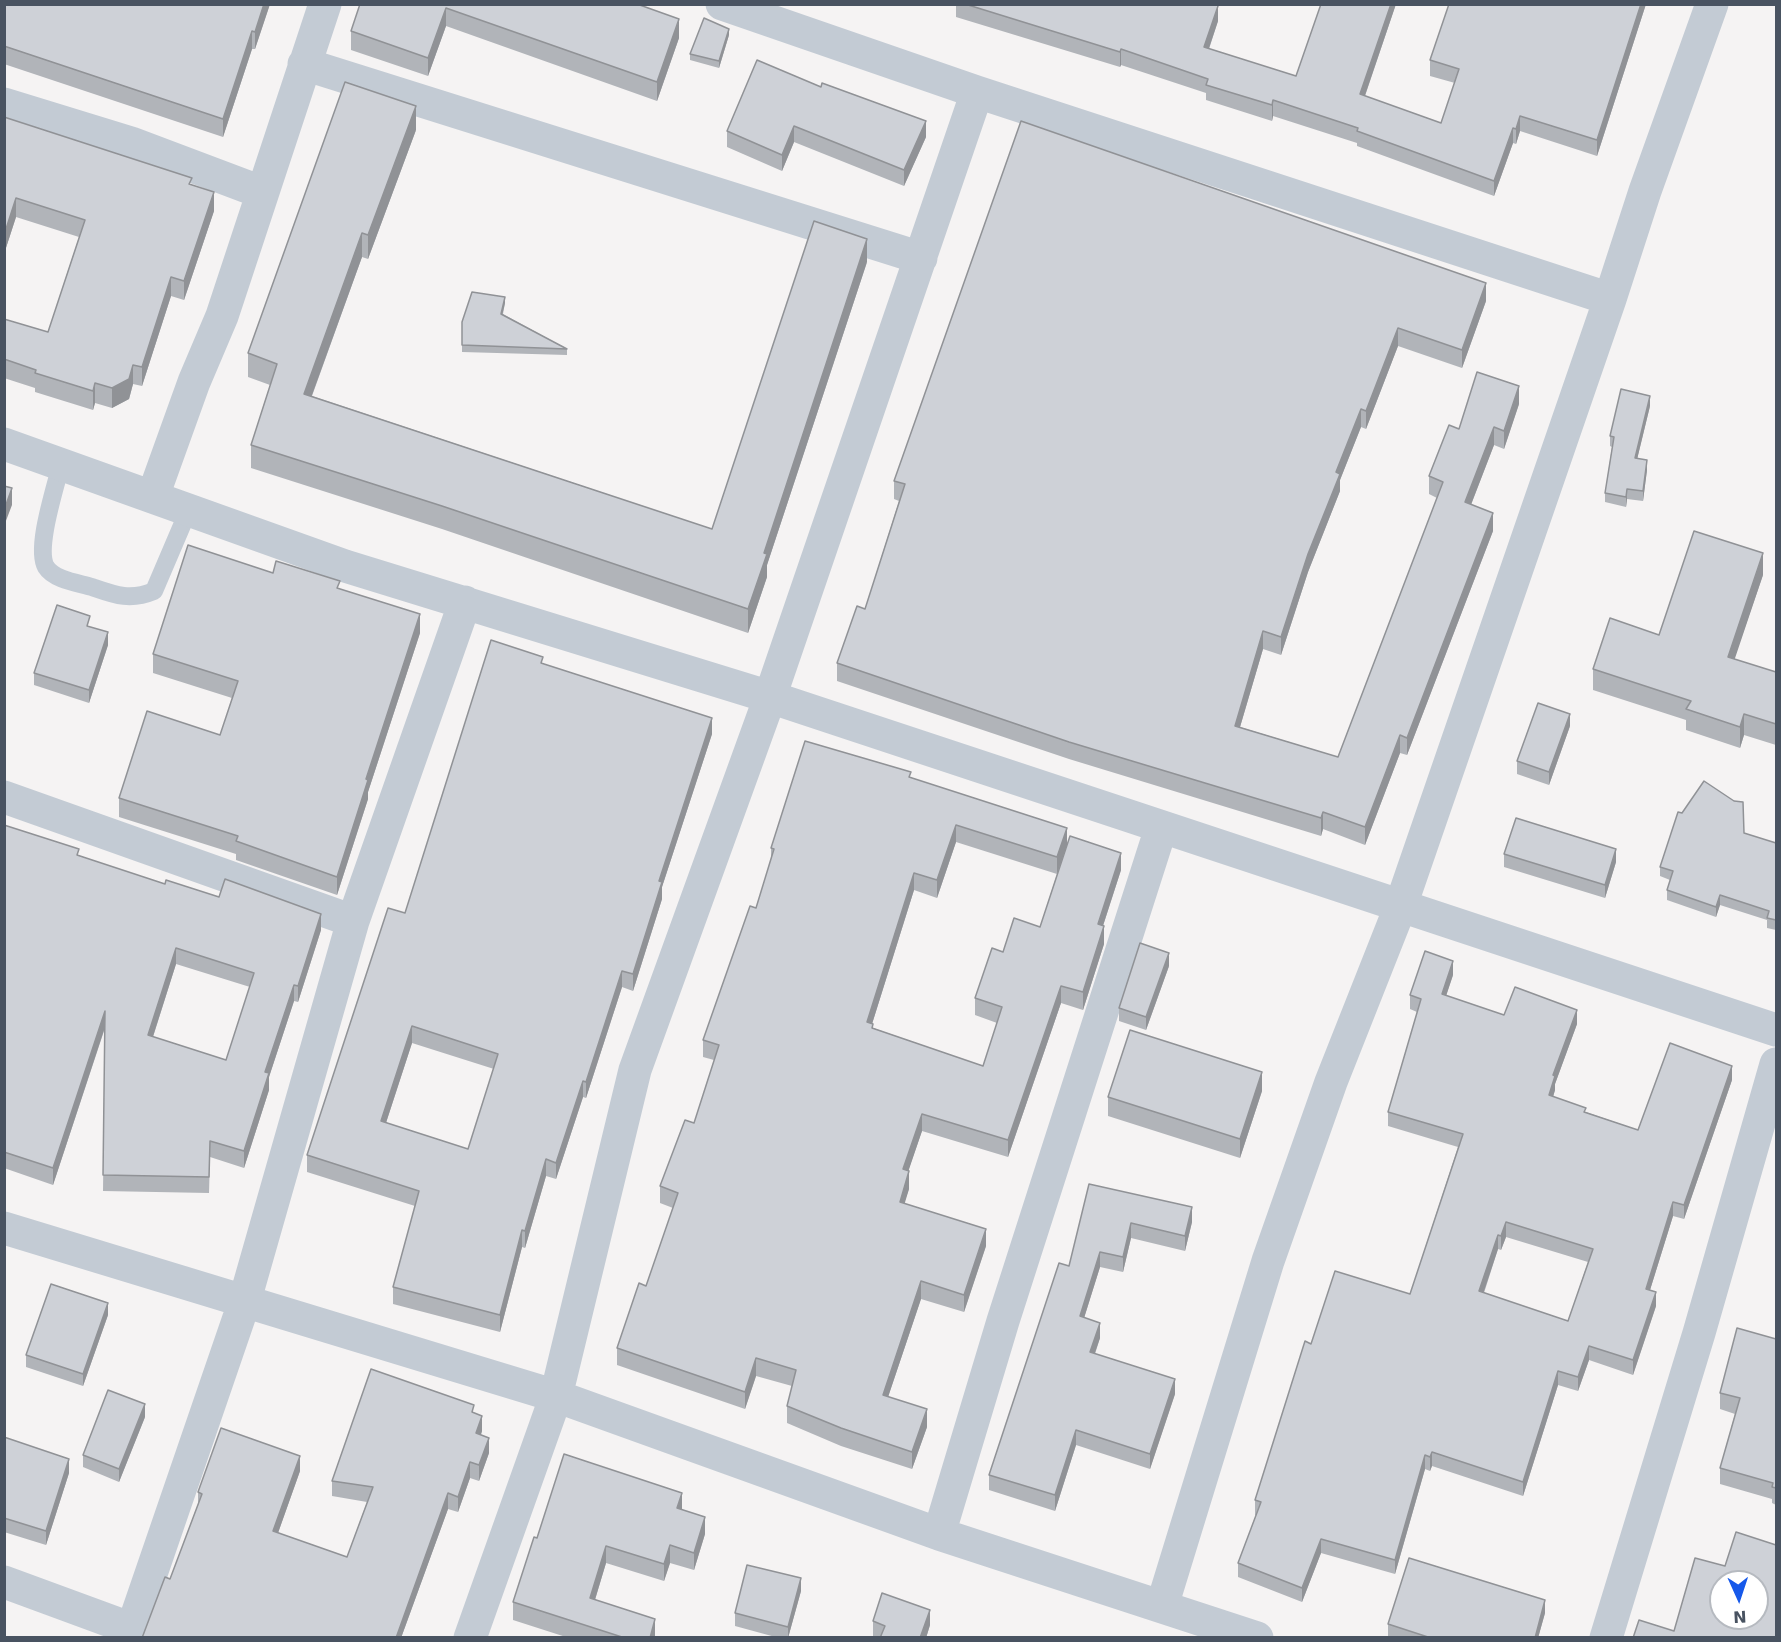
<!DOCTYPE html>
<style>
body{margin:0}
#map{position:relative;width:1781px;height:1642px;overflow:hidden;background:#f5f3f3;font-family:"DejaVu Sans",sans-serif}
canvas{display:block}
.frame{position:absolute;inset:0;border:6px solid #495361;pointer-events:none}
.north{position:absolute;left:1709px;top:1570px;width:60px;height:60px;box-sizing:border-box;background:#fff;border:2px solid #b6bac0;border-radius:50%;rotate:177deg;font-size:16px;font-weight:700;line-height:24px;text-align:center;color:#495361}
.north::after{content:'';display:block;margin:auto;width:21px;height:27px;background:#1759ea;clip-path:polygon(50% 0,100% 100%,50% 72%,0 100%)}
</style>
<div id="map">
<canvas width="1781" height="1642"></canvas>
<div class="frame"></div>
<div class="north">N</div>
</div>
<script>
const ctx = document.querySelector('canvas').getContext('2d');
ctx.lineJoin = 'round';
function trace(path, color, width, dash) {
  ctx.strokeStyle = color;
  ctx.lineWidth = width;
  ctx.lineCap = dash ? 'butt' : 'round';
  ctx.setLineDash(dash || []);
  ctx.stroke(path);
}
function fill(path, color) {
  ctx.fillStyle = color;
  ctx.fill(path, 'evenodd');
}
trace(new Path2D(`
 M61,464c-5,22 -26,84 -15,103 8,13 33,16 46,20 23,8 38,14 62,4l35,-82`), '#c3cbd4', 18);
trace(new Path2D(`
 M722,4l255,88 633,207
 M304,64l617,194
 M4,104l127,39 130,49
 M4,444l341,122 425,131 1006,333
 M153,496l41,-114 28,-66 103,-312
 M4,797l349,124
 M4,1228l552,168 383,138 318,104
 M939,1534l64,-213 158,-493
 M4,1582l128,47
 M1162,1606l106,-345 63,-179 70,-177 209,-606 35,-108 67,-187
 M129,1638l115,-335 109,-382 112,-319
 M470,1638l86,-242 79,-326 135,-373 207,-605
 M1606,1638l93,-305 77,-269`), '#c3cbd4', 33);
fill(new Path2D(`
 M4,4h266l-15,45h-3l-29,88 -219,-73z
 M360,4h277l42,34 -22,63 -211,-75 -18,50 -77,-26v-19z
 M956,4h259l3,17 -9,28 87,27 25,-72h75l-31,92 76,27 14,-40 -25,-7v-16l216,-56 -49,152 -77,-25 -4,13 -3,-1 -19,53 -137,-50v-3l-84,-27 -1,5 -66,-21v-7l-85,-28 -1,2 -164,-50z
 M729,35l-10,33 -29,-8v-6z
 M821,87l105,50 -22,49 -110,-44 -12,29 -55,-24v-16z
 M4,117l188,68 22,26 -30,89 -13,-4 -29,90 -9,-2 -4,15 -17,9 -17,-5 -2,7 -58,-18v-4l-31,-10v-59l44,13 31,-95 -63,-20 -12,37z
 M416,130l-48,129 -6,-2 -50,139 400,133 155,-267 -100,303v12l-19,56 -306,-104 -191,-61v-23l19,-60 -22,-8v-24z
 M1486,301l-24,67 -64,-22 -32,83 -5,-2 -21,53v11l-32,81 -27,83 -18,-6 -23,78 98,30 99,-259 -8,-4v-18l30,-47 60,-25 -15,45 -10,-4 -23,60 22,26 -86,224 -7,-2 -35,92 -42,-16 -2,7 -252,-77 -232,-78v-18l28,-54 34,-108 -5,-2v-18z
 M505,303l-2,11 64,35v6l-105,-3v-30z
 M1650,406l-13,53 10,11 -4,31 -16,-2 -1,8 -21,-5v-9l7,-46 -2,-1v-10z
 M273,573l67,16 80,44 -52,159v7l-31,96 -101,-35v-6l-117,-37v-19l101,-63 12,-37 -79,-25v-19z
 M1763,575l-29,84 42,13v73l-32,-10 -4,13 -54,-18v-10l-93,-30v-21l66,-34z
 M90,627l18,18 -19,58 -55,-18v-12z
 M543,664l169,70 -50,153v12l-29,92 -11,-4 -36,111 -3,-1 -27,82 -10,-3 -21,72 -3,-1 -22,85 -107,-28v-17l22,-81 -108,-34v-17l98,-242zM412,1043l82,26 -26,80 -82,-26z
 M1570,726l-21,59 -32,-11v-13z
 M911,778l156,67 54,25 -18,56 1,18 -21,66 -22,-7 -53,154 -86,-26 -14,40 1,18 -5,14 82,43 -22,66 -43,-13 -33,98 39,30 -15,42 -71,-23 -54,-23v-17l5,-20 -36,-10 -11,33 -128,-44v-17l29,-62 27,-78 -13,-5v-17l34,-63 20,-63 -11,-3v-17l53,-132 15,-49v-11zM956,842l101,32 -17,53 -37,25 -28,46v17l22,8 -14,43 -110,-38 -1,-4 42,-134 23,8z
 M4,825l75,31 86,28 156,46 -23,72 -4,-1 -25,76v13l-25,78 -34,-11 -1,36 -106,-2 2,-163 -52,157 -49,-17zM176,964l74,23 -24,73 -73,-23z
 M1744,833l32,10v87l-9,-2v-8l-47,-15 -4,12 -49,-17v-10l3,-10 -10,-4v-9z
 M1504,854l112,8 -11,36 -101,-31z
 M1169,966l-23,64 -27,-9v-13z
 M1453,975l-7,21 58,19 73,9 -22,60v6l-2,7 33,15 52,18 94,-50 -48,139 -11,-3 -23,74 6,16 -23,69 -44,-15 -11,31 -20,-6 -35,111 -91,-30 -2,5 -5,-2 -30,105 -74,-21 -19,49 -64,-25v-14l18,-48h-1v-15l56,-156 99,-50 48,-147 -70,-21v-14l29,-100 -7,-3v-14zM1506,1237l82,25 -20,59 -84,-28 14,-44 3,1z
 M1262,1091l-22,67 -132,-42v-19z
 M1089,1184l103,38 -7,29 -54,-13 -8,34 -23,-5 -16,51 16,20 -5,16 80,40 -25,75 -74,-24 -21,66 -66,-21v-15l80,-209z
 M108,1315l-25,71 -57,-19v-12z
 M1776,1339v166l-4,-2v-4l-52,-15v-16l15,-54 -15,-5v-16z
 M474,1413l8,18 -1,4 8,18 -10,28 -9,-3 -12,34 -10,-3 -47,129 -231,-59 28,-75v-12l102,-21 -22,62 69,24 20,-55 -35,-6v-15z
 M145,1417l-26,65 -36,-15v-12z
 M4,1437l65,36 -23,72 -42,-13z
 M682,1510l23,24 -11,36 -24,-7 -6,18 -58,-18 -11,37 60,36v2h-86l-56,-18v-18l24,-64z
 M801,1591l-13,47h-9l-44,-12v-13z
 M1545,1613l-7,25h-147l-3,-1v-13z
 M873,1621l57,4 -4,13h-50l-3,-2z`), '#b1b4b9');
fill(new Path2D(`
 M264,4h6l-15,45v-17z
 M1391,4h5l-36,106v-16z
 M1641,4h5l-49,152v-16z
 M1218,6v15l-14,42v-16z
 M446,8v18l-18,50v-18z
 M679,19v19l-22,63v-19z
 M729,29v6l-10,33v-7z
 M252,31v18l-29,88v-18z
 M1121,49v16l-1,2v-15z
 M1273,100v16l-1,5v-16z
 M416,106v24l-48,129v-24z
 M1520,116v15l-4,13v-15z
 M926,121v16l-22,49v-16z
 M794,126v16l-12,29v-16z
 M1513,128v15l-19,53v-15z
 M214,192v19l-30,89v-19z
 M16,198v19l-12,37v-19z
 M362,233v24l-58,160v-23z
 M867,239v23l-100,303v12l-19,56v-24l16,-56z
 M171,277v19l-29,90v-19z
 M1486,283v18l-24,67v-18z
 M505,297v6l-4,17v-6z
 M1398,328v18l-32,83v-18z
 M133,365v19l-4,15 -17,9v-20z
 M95,383v20l-2,7v-19z
 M1519,386v18l-15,45v-18z
 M1650,396v10l-15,62v-10z
 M1361,409v18l-21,53v11l-32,81 -27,83v-18l27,-83 28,-82z
 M1494,427v18l-29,75v-18z
 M1647,460v10l-4,31v-10z
 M12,488v17l-8,21v-16z
 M1627,489v10l-1,8v-10z
 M1493,513v18l-86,224v-17z
 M1763,553v22l-35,104v-22z
 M420,614v19l-52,159v7l-31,96v-18l29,-98z
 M1263,631v18l-28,95v-18z
 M108,632v13l-19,58v-13z
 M1570,714v12l-21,59v-13z
 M1744,714v21l-4,13v-21z
 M712,718v16l-50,153v12l-29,92v-17l26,-93z
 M1400,735v18l-35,92v-18z
 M1323,812v17l-2,7v-18z
 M956,825v17l-19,56v-18z
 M1067,828v17l-10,29v-17z
 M1616,849v13l-11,36v-13z
 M1121,853v17l-23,71v-17z
 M914,873v17l-47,150v-18z
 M1720,895v10l-4,12v-10z
 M321,914v16l-23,72v-16z
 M1104,926v18l-21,66v-18z
 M176,948v16l-28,88v-17z
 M1169,953v13l-23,64v-13z
 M1453,961v14l-11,33v-14z
 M622,971v16l-36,111v-16z
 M294,985v16l-25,76v13l-25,78v-17l21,-79z
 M1061,986v17l-53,154v-17z
 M1577,1010v14l-22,60v6l-6,20v-15l4,-20z
 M105,1011v16l-52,158v-17z
 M412,1026v17l-31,95v-17z
 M1732,1066v14l-48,139v-14z
 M1262,1072v19l-22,67v-19z
 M583,1081v16l-27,82v-16z
 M922,1114v17l-19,56v-18z
 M546,1159v17l-21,72v-17z
 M909,1171v18l-9,30v-17z
 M1673,1202v14l-27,87v-14z
 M1192,1207v15l-7,29v-15z
 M1506,1222v15l-5,13v-14z
 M1131,1223v15l-8,34v-15z
 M986,1229v17l-22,66v-17z
 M522,1230v17l-22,85v-17z
 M1498,1235v14l-19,57v-15z
 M1100,1252v15l-20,64v-15z
 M921,1281v18l-38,113v-17z
 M1656,1292v14l-23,69v-15z
 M108,1303v12l-25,71v-12z
 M1100,1323v15l-10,29v-15z
 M1589,1346v14l-11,31v-14z
 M756,1358v18l-11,33v-17z
 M1558,1371v14l-35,111v-14z
 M1175,1379v15l-25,75v-15z
 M145,1404v13l-26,65v-13z
 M927,1409v18l-15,42v-17z
 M482,1416v15l-6,17v-15z
 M1076,1430v15l-21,66v-16z
 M489,1438v15l-10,28v-16z
 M1432,1452v14l-2,5v-14z
 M1425,1455v14l-30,105v-14z
 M300,1456v15l-27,76v-16z
 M69,1459v14l-23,72v-14z
 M470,1462v16l-12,34v-15z
 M448,1493v16l-47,129h-5z
 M682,1493v17l-5,-2z
 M705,1517v17l-11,36v-17z
 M1321,1539v14l-19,49v-14z
 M670,1545v18l-6,18v-17z
 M606,1546v17l-16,53v-18z
 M801,1578v13l-13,47v-11z
 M1545,1600v13l-7,25h-3z
 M930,1610v15l-4,13h-6z
 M655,1619v19h-5z`), '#909296');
const building = new Path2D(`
 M4,4h260l-9,28 -3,-1 -29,88 -219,-73z
 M360,4h277l42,15 -22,63 -211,-74 -18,50 -77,-27z
 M965,4h250l3,2 -14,41 92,29 25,-72h70l-31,90 81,29 18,-54 -29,-9 19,-56h192l-44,136 -77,-24 -4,13 -3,-1 -19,53 -137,-50 1,-3 -85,-28 -1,5 -66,-20 2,-6 -87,-30 -1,3z
 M704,18l25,11 -10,32 -29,-7z
 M757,60l64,27 1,-4 104,38 -22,49 -110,-44 -12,29 -55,-24z
 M345,82l71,24 -48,129 -6,-2 -58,161 408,135 102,-308 53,18 -103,314 3,1 -19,55 -306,-103 -191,-61 26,-81 -29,-11z
 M4,117l188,61 -3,6 25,8 -30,89 -13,-4 -29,90 -9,-2 -4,14 -17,9 -17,-5 -2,8 -58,-18 1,-3 -32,-11v-40l44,13 37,-112 -69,-22 -12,37z
 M1021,121l465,162 -24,67 -64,-22 -32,83 -5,-2 -25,63 4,2 -32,80 -27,83 -18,-6 -28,95 103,31 105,-275 -14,-6 20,-51 10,4 18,-57 42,14 -15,45 -10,-4 -29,75 28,11 -86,225 -7,-3 -35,92 -42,-15 -2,6 -252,-76 -232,-79 20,-57 8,3 40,-125 -11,-3z
 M472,292l33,5 -4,17 66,35 -105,-4v-23z
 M1621,389l29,7 -15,62 12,2 -4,31 -16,-2 -1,8 -21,-4 9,-56 -4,-1z
 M4,486l8,2 -8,22z
 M1694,531l69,22 -35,104 48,15v52l-32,-10 -4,13 -54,-18 5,-8 -98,-32 17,-51 49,17z
 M188,545l85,28 3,-12 64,20 -3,7 83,26 -54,165 2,1 -31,97 -101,-36 2,-5 -119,-38 28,-87 73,24 18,-54 -85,-27z
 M57,605l33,11 -3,10 21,6 -19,58 -55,-17z
 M491,640l52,17 -2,6 171,55 -53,163 3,1 -29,92 -11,-3 -36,111 -3,-1 -27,82 -10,-4 -21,72 -3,-1 -22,85 -107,-28 26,-96 -112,-36 81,-247 17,5zM412,1026l86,28 -30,95 -87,-28z
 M1538,703l32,11 -21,58 -32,-11z
 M805,741l106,31 -2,5 158,51 -10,29 -101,-32 -19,55 -23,-7 -47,149 6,2 -1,4 111,38 19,-59 -27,-9 17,-50 11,4 11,-34 26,9 30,-91 51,17 -23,71 6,2 -21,66 -22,-6 -53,154 -86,-26 -19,55 6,2 -9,31 86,27 -22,66 -43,-14 -38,114 44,14 -15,43 -71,-24 -54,-22 9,-36 -40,-12 -11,34 -128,-44 22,-65 7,3 32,-93 -18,-7 25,-66 9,3 25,-78 -16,-5 47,-134 6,2 18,-59 -3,-1z
 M1704,781l30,20 9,1 1,31 32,10v77l-9,-2 2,-7 -49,-16 -4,12 -49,-17 6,-19 -13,-4 18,-55 4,1z
 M1516,818l100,31 -11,36 -101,-31z
 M4,825l75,24 -2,6 88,29 1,-4 53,17 6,-18 96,35 -23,72 -4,-1 -29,87 4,1 -25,78 -34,-10 -1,36 -106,-2 2,-164 -52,157 -49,-16zM176,948l78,25 -28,87 -78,-25z
 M1140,943l29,10 -23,64 -27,-9z
 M1425,951l28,10 -11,33 62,21 11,-28 62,23 -24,65 2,1 -6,19 37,13 -2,4 54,18 32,-87 62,23 -48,139 -11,-3 -27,87 10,3 -23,68 -44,-14 -11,31 -20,-6 -35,111 -91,-30 -2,5 -5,-2 -30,105 -74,-21 -19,49 -64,-25 23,-61 -6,-2 50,-159 6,3 24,-73 75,23 53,-160 -75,-22 33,-113 -11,-4zM1506,1222l87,27 -25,72 -89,-30 19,-56 3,1z
 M1130,1030l132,42 -22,67 -132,-42z
 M1089,1184l103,23 -7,29 -54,-13 -8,34 -23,-5 -20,64 20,7 -10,29 85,27 -25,75 -74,-24 -21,65 -66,-20 70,-212 10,3z
 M51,1284l57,19 -25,71 -57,-19z
 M1737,1328l39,11v149l-4,-1 1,-4 -53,-15 20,-70 -20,-5z
 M371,1369l103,36 -2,7 10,4 -6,17 13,5 -10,27 -9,-3 -12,35 -10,-4 -52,145h-254l23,-61 5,2 32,-85 -4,-2 23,-64 79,28 -27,75 74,26 26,-70 -41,-6z
 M108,1390l37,14 -26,65 -36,-14z
 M4,1437l65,22 -23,72 -42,-13z
 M564,1454l118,39 -5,15 28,9 -11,36 -24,-8 -6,19 -58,-18 -16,52 65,21 -5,19h-25l-112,-36 21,-65 3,1z
 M1736,1532l40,13v93h-143l6,-18 35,11 21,-73 30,8zM1721,1582h36v36h-36z
 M1409,1558l136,42 -10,38h-104l-43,-14z
 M747,1565l54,13 -13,49 -53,-14z
 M882,1593l48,17 -10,28h-40l5,-12 -12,-5z`);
fill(building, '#ced1d7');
trace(building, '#909296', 1.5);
</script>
